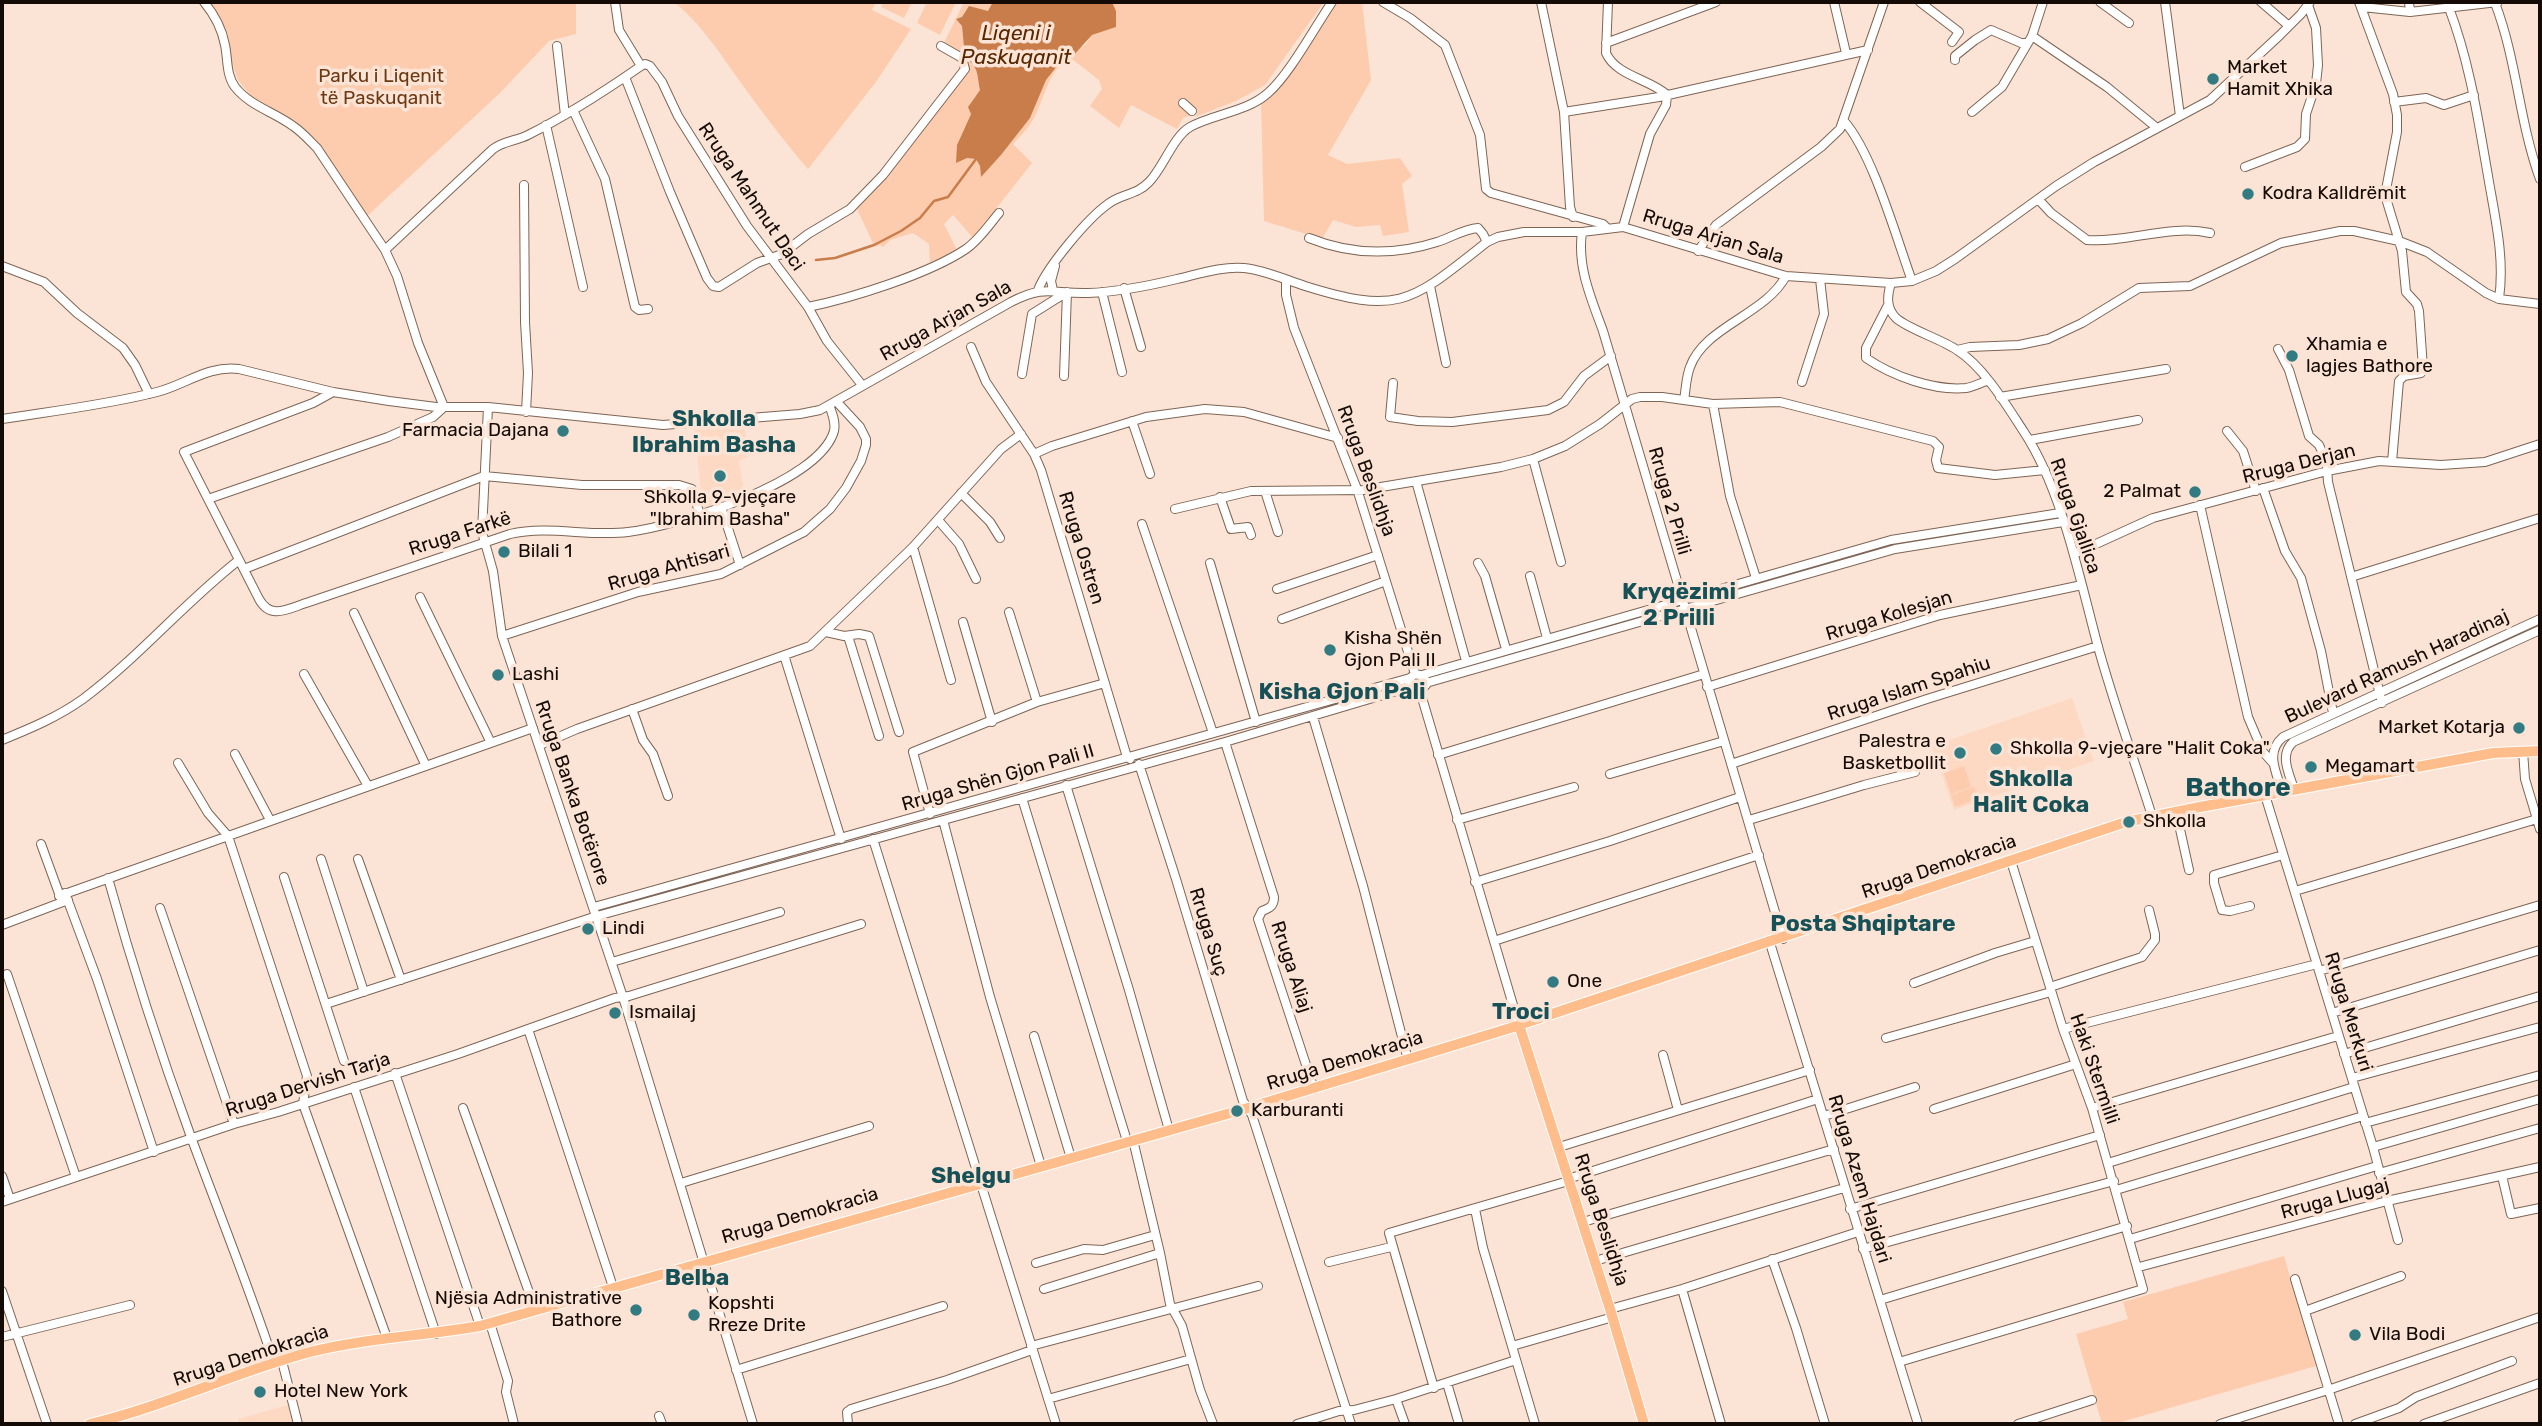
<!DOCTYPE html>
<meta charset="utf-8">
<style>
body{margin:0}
#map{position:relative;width:2542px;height:1426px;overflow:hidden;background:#fbe4d5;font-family:Rubik,sans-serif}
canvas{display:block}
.frame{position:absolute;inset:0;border:4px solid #140b06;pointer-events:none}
</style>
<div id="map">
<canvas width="2542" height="1426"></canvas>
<div class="frame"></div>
</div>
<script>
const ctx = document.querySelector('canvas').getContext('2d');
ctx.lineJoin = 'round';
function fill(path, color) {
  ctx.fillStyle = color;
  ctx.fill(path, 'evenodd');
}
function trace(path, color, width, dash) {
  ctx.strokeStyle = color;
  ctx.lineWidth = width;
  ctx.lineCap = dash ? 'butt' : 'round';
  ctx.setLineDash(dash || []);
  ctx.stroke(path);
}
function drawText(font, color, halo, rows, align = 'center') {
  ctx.font = font + ' Rubik,sans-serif';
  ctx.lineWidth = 7;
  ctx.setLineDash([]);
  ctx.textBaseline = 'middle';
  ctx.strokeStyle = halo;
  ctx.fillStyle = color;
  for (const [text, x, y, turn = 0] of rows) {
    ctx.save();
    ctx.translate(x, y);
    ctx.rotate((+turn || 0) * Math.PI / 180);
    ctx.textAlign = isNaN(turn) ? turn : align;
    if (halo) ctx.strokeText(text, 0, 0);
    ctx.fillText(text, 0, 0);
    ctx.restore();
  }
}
fill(new Path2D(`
 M736,423h7l8,32 -12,6 5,30 -41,19 -9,-81z
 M2072,698l22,63 -140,49 -22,-64z
 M288,1405l6,19h-54l-2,-5z`), '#fdd9c3');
fill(new Path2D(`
 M208,2h368v32l-27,7 -49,52 -135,125 -46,-71 -65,-47 -16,-20 -24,-67z
 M674,2h202l-4,8 39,19 -35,53 -68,87c-26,-30 -49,-61 -72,-93 -19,-27 -37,-54 -62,-74z
 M883,2h29l-8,16 -23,-11z
 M927,2h29l-16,33 -23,-12z
 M964,2h29l-2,7 -29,17 3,32c14,8 12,18 15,32l-10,13 1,10 -14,32v17l10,-4 9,1 4,7 1,10 20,-21 29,-37 16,-38 19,-24 20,-11 7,-10 24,-8v-16l-4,-9h212l-59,83 -29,16 -41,16 3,-4 -15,5 -6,11 -46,-24 -12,23 -29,-22 12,-17 -3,-9 -27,-21c-25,7 -28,45 -41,64 -5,8 -12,14 -18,21l19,19 -59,75 -20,-23 -9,9 13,26 -27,13 -1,-19 -16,-11 -23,7 -7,7 -3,-2 -5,2 -19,-40 32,-33 80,-105 -25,-24z
 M1337,2h25l9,78 -43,75 19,9 53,-6 12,18 -10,8 7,48 -26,4 -3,-11 -24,2 -23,-7 -11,19 -58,-18 -3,-119 14,-11z
 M2540,623v4l-151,69 -2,-4z
 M1964,766l7,21 -20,7 -7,-21z
 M1974,787l4,12 -23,8 -4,-12z
 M2284,1256l32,110 -202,58h-12l-26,-90 52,-15 -5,-17z`), '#fdccae');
fill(new Path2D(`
 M993,2h119l4,9v16l-24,8 -20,22 -7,-1 -19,24 -16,38 -29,37 -20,22 -1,-11 -4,-7 -9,-1 -11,5 1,-18 14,-31 -3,-7 12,-17c-3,-14 -1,-24 -15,-32l-3,-32 -6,-7 6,-2 7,-11 19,5z`), '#c97d4a');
trace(new Path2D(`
 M816,260l19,-2 39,-13 27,-14 19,-13 14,-17 14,-4 28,-38`), '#c97d4a', 2.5);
const minor = new Path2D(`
 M204,2c10,12 18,27 21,43 3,14 1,30 10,42 15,19 39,25 58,39 9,6 16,14 24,22l68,102 12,26 21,67 26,64 -11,10 -45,20 -180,62
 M615,2l4,28 22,36
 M1383,2l27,16 35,27 35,90 6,54 5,4 112,31 4,4
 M1541,2l23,110 6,95 3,10
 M1608,2l-2,51c10,23 44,26 61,42l-1,10 -16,29 -27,93
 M1834,2l12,51
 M1920,2l39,30 -7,10
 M2100,2l29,21
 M2165,2l15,114
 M2261,2l28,24
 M2359,2l34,92 4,21v17l-12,63 17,56 4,41 11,12 2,7 4,57 -2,5 -17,3 -5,5 -7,81
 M2409,2l1,10
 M2495,3c22,57 24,119 45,176
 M2362,7l48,5 88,-10
 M2449,8c21,55 29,111 39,168 7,42 17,82 11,123
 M2032,36l75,51 50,41
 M1606,43l110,-41
 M557,46l8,69
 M1955,60v-4l20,-16 16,-10 30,13h6
 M641,66l4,-2 5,2 12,16 16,34 69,110 61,81 19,34 35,44
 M625,77l45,115 37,86 6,8 6,1 38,-24 25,-9 26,-20 42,-25 33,-34 82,-106 -3,-11 -21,-12
 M2394,102l32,-4 18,7 30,-10
 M1183,103l9,8
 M573,110l32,69 30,128 4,3 9,-1
 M1564,112l95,-15 209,-47
 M1972,112l30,-25 30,-51 11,-34
 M1844,121c29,33 52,116 68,160
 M546,125l37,162
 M2245,167l52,-20 8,-8 1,-25 10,-30 2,-19 -2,-37 -8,-23
 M524,185l1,137 3,51 -2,39
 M2039,200l12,13 36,27c41,3 83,-16 123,-7
 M1582,232c-5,35 9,66 21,99l180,608
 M1309,238c42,17 84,18 128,4 13,-4 27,-13 41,-14l5,6 4,8
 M385,250l108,-101c11,-8 23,-8 35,-14 40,-20 77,-44 113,-69
 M1698,251l18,-26 105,-78 19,-18 44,-127
 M2,266l42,16 33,31 46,35 12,17 14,29
 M1286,280v15l8,33 63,161 58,185
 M1891,283c-4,13 -5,25 5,35 12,11 45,21 61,32 27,17 50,56 67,82 38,58 55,144 73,211 16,59 37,116 55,173
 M1430,286l16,77
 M1124,288l17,59
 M1038,290c9,-23 49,-71 70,-86 13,-10 29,-9 41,-22 14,-14 24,-45 41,-55 23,-13 57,-15 78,-34 21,-18 47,-66 64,-91
 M1053,290l-2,-9 4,-15
 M1102,292l20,80
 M1888,305l-22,43v10c26,18 68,33 100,30 7,-1 14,-5 21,-7
 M808,307c44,-9 121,-33 158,-58 13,-9 23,-24 33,-36
 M971,347l15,35 48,72 7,16 86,287 3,2
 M2278,349l11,21 20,66 10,9 4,9 4,12 1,16 54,221
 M1957,350l13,-3 49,-2 29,-6 34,-16 57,-35 51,-2 91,-43 59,-12h14l45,10 28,11 59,41 13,6 41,5
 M1022,374l10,-60 35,-22
 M1064,376l3,-84
 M1802,382l22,-68 -4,-35
 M1393,383l-3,34 28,4 34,1 96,-12 16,-8 20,-26 27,-20
 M333,392l-20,11 -129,49 75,147c12,22 30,9 50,3l201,-68c39,-9 79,3 118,-2 49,-6 191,-49 206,-101 2,-9 -2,-18 -5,-26
 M2000,397l166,-28
 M1684,400c2,-11 2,-23 6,-33 15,-41 75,-52 96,-91
 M1713,404l17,92 26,82
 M488,407l-6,125 11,39 9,65 121,361 130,427
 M2,419c51,-8 104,-14 155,-27 28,-7 51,-27 82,-23l94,23 56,9 47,6h52l175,18 137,-11 20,-4 191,-108c35,-18 41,-8 77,-9 29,-1 60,-7 89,-14 22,-5 45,-13 67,-11 21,2 42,12 61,18 96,30 107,15 182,-44l11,-5 26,-5h58l41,-5 163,49 105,7 21,-2 24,-10 19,-12 101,-73 38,-24 116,-62 70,-65 21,-21 9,-12
 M1132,421l18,53
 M2227,431l16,20 13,40
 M2030,440l108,-20
 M1034,454l18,-8 94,-29 59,-8 39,3 94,26
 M1533,459l28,103
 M1416,481l50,180
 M2263,488l22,63 16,27 20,73 12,62
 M1265,491l13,41
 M961,493l29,29 10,16
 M1220,497l11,32 17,-2 3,8
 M2200,505l48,212 15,35 10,11
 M721,507l19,58
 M1175,509l76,-18 112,-1 138,-23 32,-8 32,-13 35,-22 32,-25 8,-2h22l51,7 67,-2 153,39 6,6 -3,13 2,8 57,7 50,-5
 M938,520l21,24 17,35
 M1142,524l71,209
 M913,547l38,133
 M2074,554l79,-36 174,-47 52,-10 62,4 44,-3 55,-18
 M1210,563l46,159
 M1478,563l7,13 21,73
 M244,569l240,-93 98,9h97l13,4 8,26
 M1530,576l17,62
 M2351,577l189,-59
 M1277,589l101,-34
 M420,597l71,146
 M1009,612l28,90
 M354,613l72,153
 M1282,619l104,-38
 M963,622l29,100
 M826,632l18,4 15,-2 10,2 30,96
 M502,636l136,-44 83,-18 83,-42 26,-23 16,-21 15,-27 5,-16v-6l-6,-12 -24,-26
 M848,636l31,100
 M784,655l57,184
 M304,674l64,112
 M1422,675l469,-135 169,-27
 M1426,683l469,-134 168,-27
 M1707,687l233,-72 142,-30
 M1420,691l98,331
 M632,709l11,31 10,14 15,42
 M1313,717l50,169 45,174
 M2,740c27,-11 56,-23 81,-41 56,-42 101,-96 156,-139
 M1225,742l49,155c0,9 -4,11 -12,14l-4,8 56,170
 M540,745l37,-16 233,-83 103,-99 88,-98 20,-15
 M2523,751l2,28 15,50
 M235,754l35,66
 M1438,755l266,-81
 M178,763l30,50 20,23 79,240 -4,28 84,234
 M1139,764l37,115 67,222 9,14 99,309
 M1731,764l196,-65 171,-53
 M1610,774l114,-33
 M1066,785l63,205 40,140
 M2294,789c-5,-16 -15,-34 -1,-47l247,-112
 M2282,791c-6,-19 -17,-39 1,-54l257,-118
 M2265,795l108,352 25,93
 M1022,798l105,343
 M2176,811l13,59
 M930,814l-17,-62 124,-50 68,-19
 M943,820l47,177 51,169
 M1457,820l117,-33
 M1749,820l115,-35 51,-13
 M873,839l183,585
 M41,844l20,55
 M321,859l43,133
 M358,859l43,121
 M284,877l60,184
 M108,878c24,87 52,174 83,259 28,76 58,150 83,226
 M1475,882l135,-41 130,-44
 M2295,891l242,-72
 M65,893l32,86 57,173
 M59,896l474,-168
 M2250,906l-20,5 -8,-1 -8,-27v-8l69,-20
 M594,907l816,-229 5,-4 9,2 2,9 -6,6h-6l-5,-6 1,-7
 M160,908l74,216
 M2,925l66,-25
 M1494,941l265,-86
 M1770,943l148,481
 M612,962l168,-50
 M2319,971l221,-66
 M7,974l69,203
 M1914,983l81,-30 40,-12
 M2050,987l92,-30 13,-17v-6l-6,-24
 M326,1004l271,-88 628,-174 185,-55
 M2332,1013l208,-63
 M528,1029l85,258
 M2063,1029l254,-65
 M1034,1036l37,122
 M1886,1038l165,-46
 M2344,1054l196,-58
 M1663,1055l15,55
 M395,1073l85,253
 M2352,1078l188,-51
 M354,1087l82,247
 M463,1108l72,201
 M2092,1108l246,-72
 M1934,1109l142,-45
 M1824,1116l91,-29
 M2365,1123l175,-48
 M1133,1140l27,113 10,51 12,22 18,64 13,34
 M1559,1147l251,-77
 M2373,1147l167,-48
 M2108,1163l246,-76
 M2379,1173l161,-45
 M2,1176l8,23
 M2502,1176l9,38 29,-6
 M681,1183l188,-57
 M2116,1190l247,-74
 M2,1202l232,-78 44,-12 180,-58 157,-56 14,-2 232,-72
 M1475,1209l8,39 52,176
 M1850,1209l250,-74
 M1583,1222l251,-73
 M2130,1239l247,-73
 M1863,1249c83,-24 167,-45 251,-68
 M1772,1259l24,69 29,96
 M1595,1261l249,-73
 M1329,1262l62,-15
 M1036,1263l48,-14 19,1 52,-15
 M2139,1267l248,-66 153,-34
 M2295,1279l44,145
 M1044,1289l116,-36
 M1682,1289l39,135
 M2,1291l45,133
 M1880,1300l247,-74
 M1610,1309l72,-20 176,-57
 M2305,1311l96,-35
 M490,1323l18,58 -2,11 8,32
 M2,1337l128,-32
 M1031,1346l227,-60
 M1512,1346l101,-29
 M282,1361l16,63
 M1899,1362l244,-73 -51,-181 -29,-79 -52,-168
 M736,1370l207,-64
 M1447,1383l12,41
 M1434,1388l-45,-155 176,-51 9,-5 244,-78
 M1048,1399l143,-40
 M1396,1399l9,25
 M659,1416l3,8
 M848,1424l-1,-12 4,-3 96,-29 85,-30
 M1297,1424l42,-13 15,-1 42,-11 120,-39
 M2018,1424l74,-24
 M2220,1424l108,-34 212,-73
 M2355,1424l44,-16 17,-11 96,-36
 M2424,1424l116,-41`);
const major = new Path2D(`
 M1522,1024l604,-202 74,-15 293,-54 47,-2
 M1520,1028l90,281 34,115
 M90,1424c76,-18 145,-52 220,-72 56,-14 113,-16 170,-26l768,-218 269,-82`);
trace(minor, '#7e6555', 10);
trace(major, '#fff', 12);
trace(minor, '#fff', 8);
trace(major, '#ffbd8c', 10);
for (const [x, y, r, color] of [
 [2213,79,7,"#337b82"],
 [2248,194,7,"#337b82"],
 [2292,356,7,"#337b82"],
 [563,431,7,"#337b82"],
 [720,476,7,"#337b82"],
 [2195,492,7,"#337b82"],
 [504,552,7,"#337b82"],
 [1330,650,7,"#337b82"],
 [498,675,7,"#337b82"],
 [2519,728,7,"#337b82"],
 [1996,749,7,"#337b82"],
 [1960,753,7,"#337b82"],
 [2311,767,7,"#337b82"],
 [2129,822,7,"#337b82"],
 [588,929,7,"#337b82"],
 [1553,982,7,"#337b82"],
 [615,1013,7,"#337b82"],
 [1237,1111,7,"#337b82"],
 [636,1310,7,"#337b82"],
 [694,1315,7,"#337b82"],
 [2355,1335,7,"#337b82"],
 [260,1392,7,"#337b82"]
]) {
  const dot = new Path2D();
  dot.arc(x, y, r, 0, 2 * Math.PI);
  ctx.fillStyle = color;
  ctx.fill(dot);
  trace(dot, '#fbe4d5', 2.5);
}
drawText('19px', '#140b06', '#fbe4d5', [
 ["Market",2227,68],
 ["Hamit Xhika",2227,90],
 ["Kodra Kalldrëmit",2262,194],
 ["Xhamia e",2306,345],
 ["lagjes Bathore",2306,367],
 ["Farmacia Dajana",549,431,"right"],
 ["2 Palmat",2181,492,"right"],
 ["Shkolla 9-vjeçare",720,498,"center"],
 ["\"Ibrahim Basha\"",720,520,"center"],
 ["Bilali 1",518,552],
 ["Kisha Shën",1344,639],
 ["Gjon Pali II",1344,661],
 ["Lashi",512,675],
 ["Market Kotarja",2505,728,"right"],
 ["Palestra e",1946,742,"right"],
 ["Basketbollit",1946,764,"right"],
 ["Shkolla 9-vjeçare \"Halit Coka\"",2010,749],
 ["Megamart",2325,767],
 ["Shkolla",2143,822],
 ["Lindi",602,929],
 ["One",1567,982],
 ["Ismailaj",629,1013],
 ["Karburanti",1251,1111],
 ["Njësia Administrative",622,1299,"right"],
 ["Bathore",622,1321,"right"],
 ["Kopshti",708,1304],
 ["Rreze Drite",708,1326],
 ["Vila Bodi",2369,1335],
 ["Hotel New York",274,1392]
], 'left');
drawText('19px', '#6c3913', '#fbe4d5', [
 ["Parku i Liqenit",381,77],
 ["të Paskuqanit",381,99]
]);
drawText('19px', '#140b06', '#fbe4d5', [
 ["Rruga Mahmut Daci",751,197,56],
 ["Rruga Arjan Sala",1713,237,17],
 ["Rruga Arjan Sala",946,321,-29],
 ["Rruga Derjan",2299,464,-14],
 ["Rruga Beslidhja",1366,471,70],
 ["Rruga 2 Prilli",1669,501,74],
 ["Rruga Gjallica",2075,516,71],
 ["Rruga Farkë",460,534,-18],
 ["Rruga Ostren",1081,548,73],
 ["Rruga Ahtisari",669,568,-16],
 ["Rruga Kolesjan",1889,616,-17],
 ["Bulevard Ramush Haradinaj",2397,667,-25],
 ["Rruga Islam Spahiu",1909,689,-18],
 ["Rruga Shën Gjon Pali II",998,778,-16],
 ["Rruga Banka Botërore",572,793,71],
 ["Rruga Demokracia",1939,867,-19],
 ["Rruga Suç",1208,932,73],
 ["Rruga Aliaj",1291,967,72],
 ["Rruga Merkuri",2348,1012,73],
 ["Rruga Demokracia",1345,1061,-17],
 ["Haki Stermilli",2094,1069,71],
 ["Rruga Dervish Tarja",308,1085,-18],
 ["Rruga Azem Hajdari",1859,1179,73],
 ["Rruga Llugaj",2335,1199,-15],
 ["Rruga Demokracia",800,1216,-16],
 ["Rruga Beslidhja",1601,1220,72],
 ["Rruga Demokracia",251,1356,-18]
]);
drawText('italic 21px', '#582700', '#fbe4d5', [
 ["Liqeni i",1016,34],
 ["Paskuqanit",1016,58]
]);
drawText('bold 23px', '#155157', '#fbe4d5', [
 ["Shkolla",714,419],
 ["Ibrahim Basha",714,445],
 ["Kryqëzimi",1679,592],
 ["2 Prilli",1679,618],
 ["Kisha Gjon Pali",1342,692],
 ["Shkolla",2031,779],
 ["Halit Coka",2031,805],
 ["Posta Shqiptare",1863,924],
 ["Troci",1521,1012],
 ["Shelgu",971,1176],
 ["Belba",697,1278]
]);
drawText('bold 26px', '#155157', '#fbe4d5', [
 ["Bathore",2238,788]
]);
</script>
